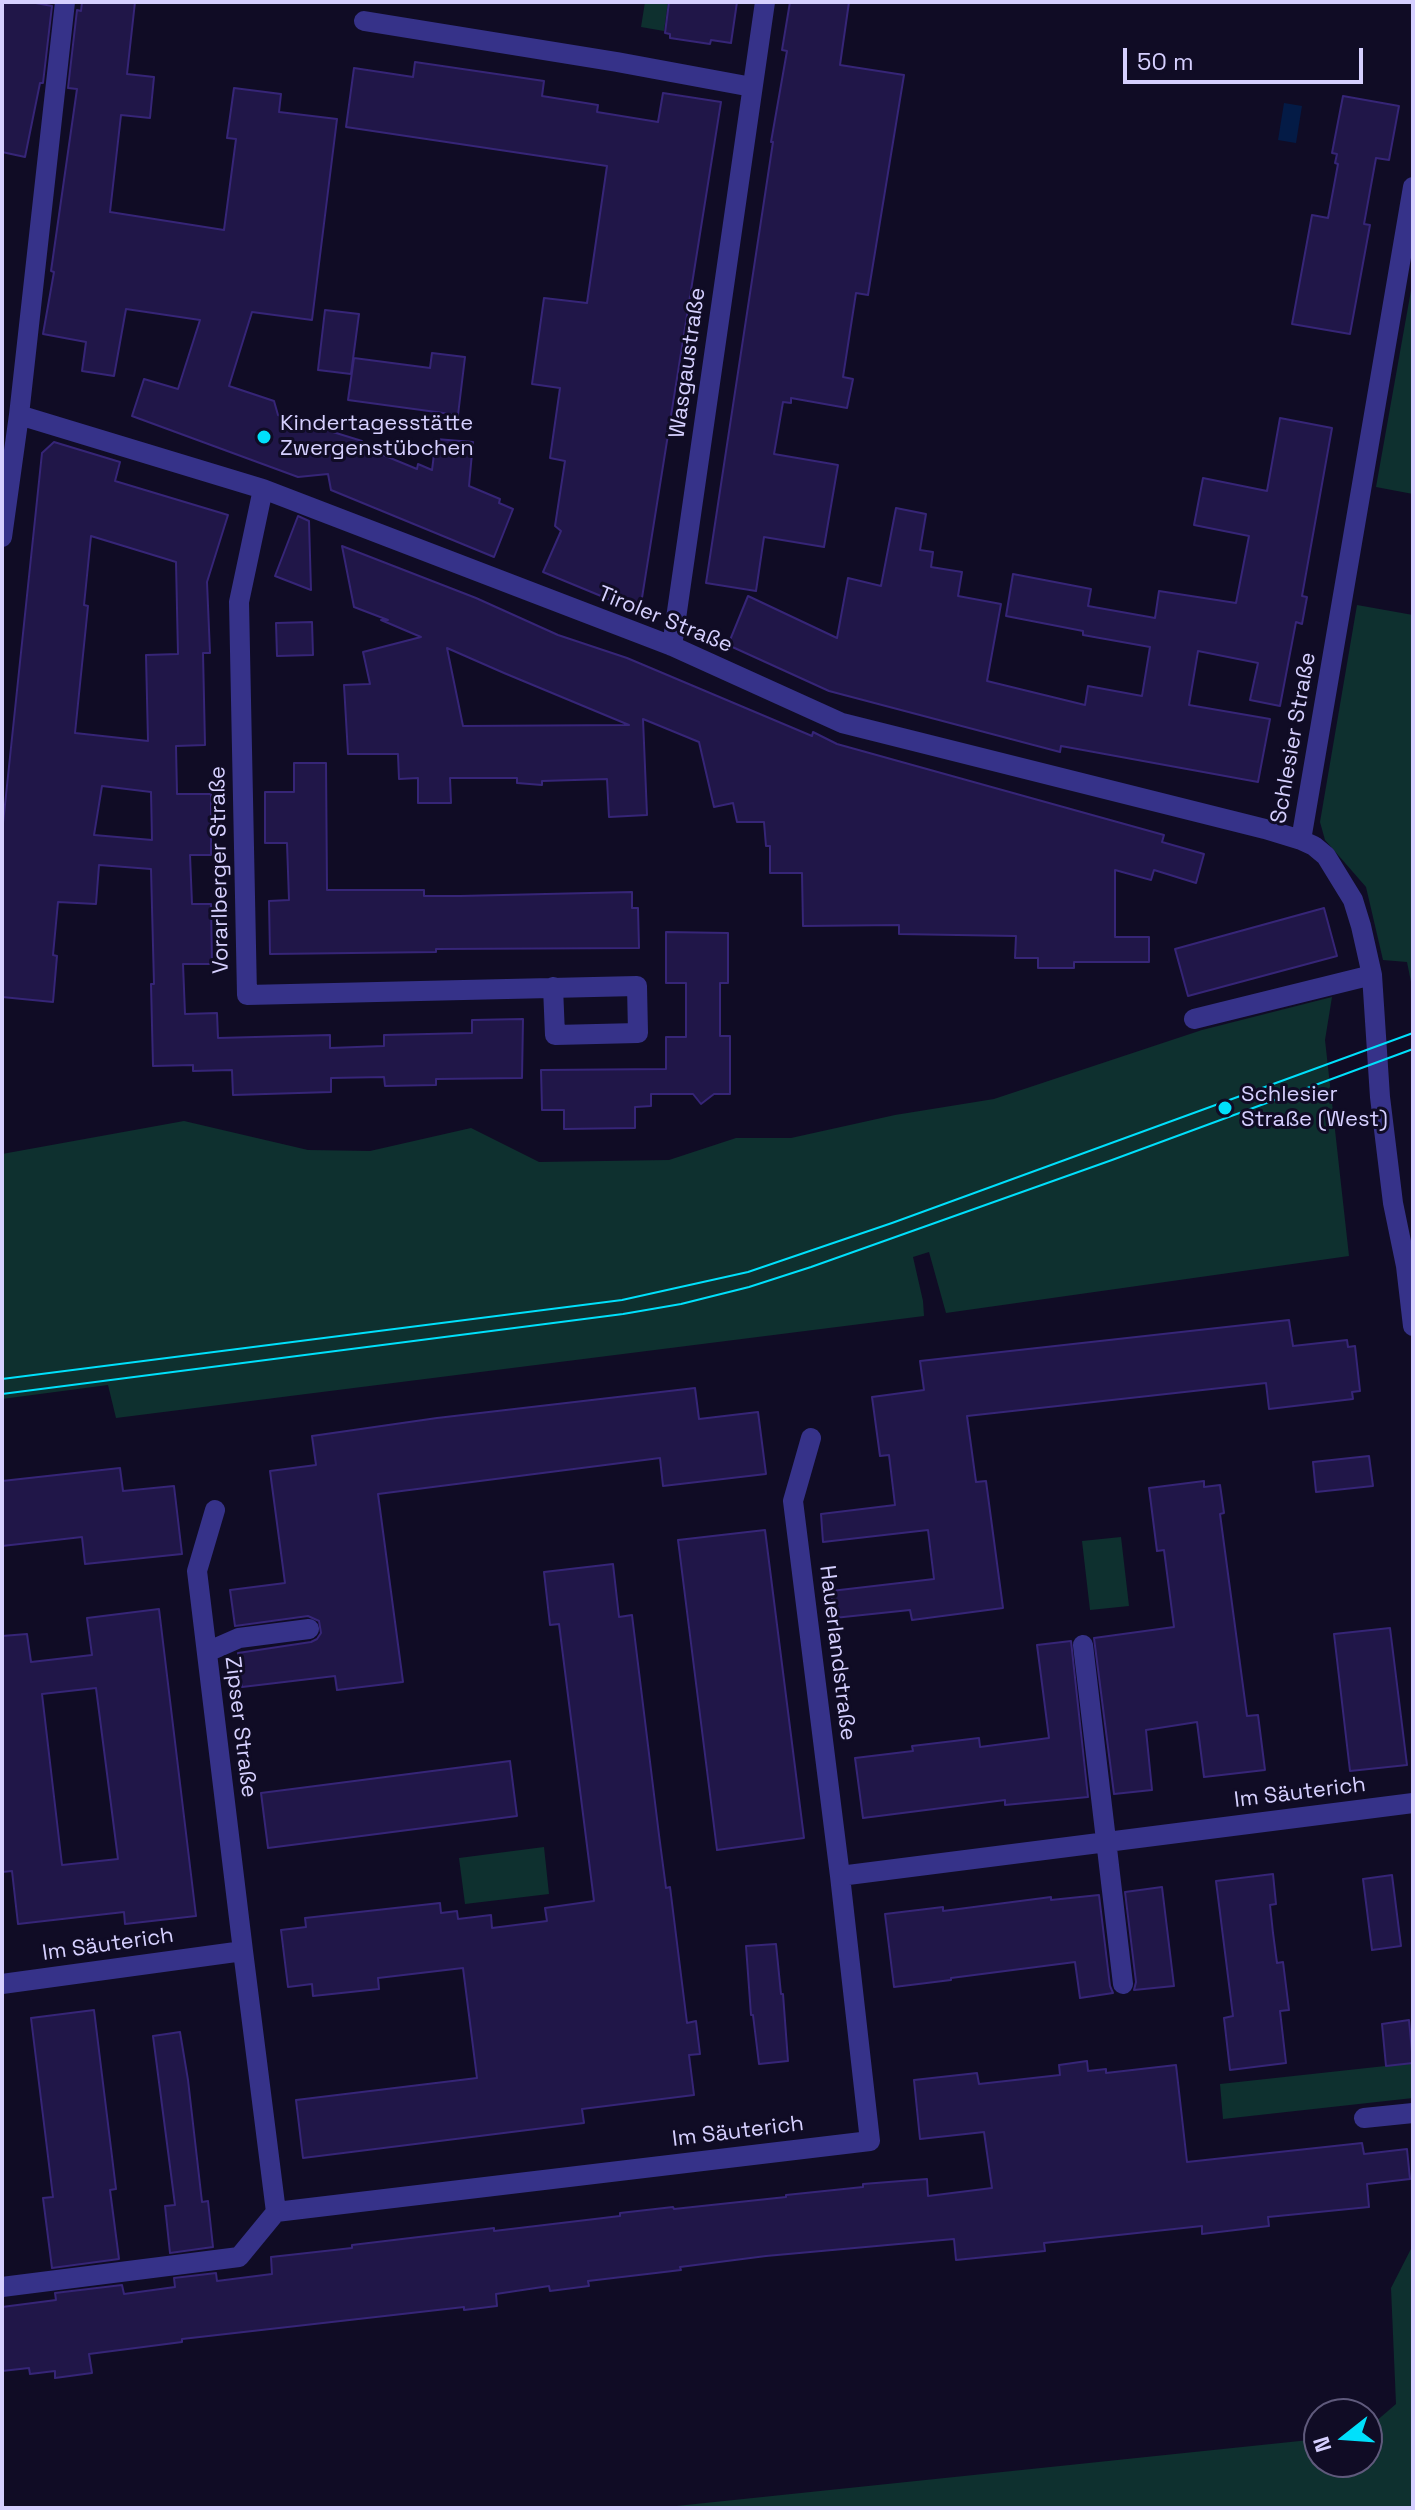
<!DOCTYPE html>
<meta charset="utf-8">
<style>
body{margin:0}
#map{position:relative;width:1415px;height:2510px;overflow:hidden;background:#100c25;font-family:"Space Grotesk",sans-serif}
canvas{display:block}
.frame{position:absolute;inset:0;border:4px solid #d6d0ff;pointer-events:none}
.north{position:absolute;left:1303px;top:2398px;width:80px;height:80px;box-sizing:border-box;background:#100c25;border:2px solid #5f5a7c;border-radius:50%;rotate:253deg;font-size:22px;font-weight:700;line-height:32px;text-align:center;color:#d6d0ff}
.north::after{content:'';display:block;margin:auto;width:28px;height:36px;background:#00e0fb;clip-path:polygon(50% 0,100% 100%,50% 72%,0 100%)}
.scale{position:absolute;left:1123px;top:48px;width:240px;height:36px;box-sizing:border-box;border:4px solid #d6d0ff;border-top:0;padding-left:10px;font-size:24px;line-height:28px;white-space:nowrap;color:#d6d0ff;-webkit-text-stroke:6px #100c25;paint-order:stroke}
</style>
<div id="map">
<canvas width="1415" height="2510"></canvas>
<div class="frame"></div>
<div class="north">N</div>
<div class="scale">50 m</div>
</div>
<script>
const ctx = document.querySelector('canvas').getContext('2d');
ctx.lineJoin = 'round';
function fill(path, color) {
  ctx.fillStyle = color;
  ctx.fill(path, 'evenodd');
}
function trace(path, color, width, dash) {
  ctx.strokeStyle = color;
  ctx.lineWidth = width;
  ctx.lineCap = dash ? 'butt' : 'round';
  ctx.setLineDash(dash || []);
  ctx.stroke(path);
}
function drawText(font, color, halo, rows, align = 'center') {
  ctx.font = font + ' "Space Grotesk",sans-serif';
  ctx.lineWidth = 6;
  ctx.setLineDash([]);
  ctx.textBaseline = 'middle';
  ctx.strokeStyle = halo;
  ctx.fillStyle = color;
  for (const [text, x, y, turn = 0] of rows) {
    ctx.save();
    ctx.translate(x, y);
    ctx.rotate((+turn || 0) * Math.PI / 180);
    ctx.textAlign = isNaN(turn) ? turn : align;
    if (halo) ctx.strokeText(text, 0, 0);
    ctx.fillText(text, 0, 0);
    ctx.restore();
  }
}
fill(new Path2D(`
 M645,2h23l-4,29 -23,-4z
 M1413,279v215l-37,-7z
 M1357,605l56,10v377l-6,-30 -24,-2 -17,-73 -41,-47 -5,-18z
 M1332,997l-7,43 24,216 -403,57 -17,-61 -16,5 10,44 1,15 -808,102 -8,-33 -106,14v-245l182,-33 124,29 62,1 101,-23 68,34 130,-2 67,-22h55l104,-23 99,-16 208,-69z
 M1121,1537l8,69 -39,4 -8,-69z
 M544,1847l5,47 -84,10 -6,-46z
 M1413,2063v35l-190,21 -3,-35z
 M1413,2245v263h-756l662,-69v23h48v-33l29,-25 -5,-116z`), '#0e302f');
fill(new Path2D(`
 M1284,103l18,3 -6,37 -18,-3z`), '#041b46');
const building = new Path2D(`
 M2,2h28l22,4 -9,77h-3l-15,74 -23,-5z
 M82,2h53l-8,72 27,3 -4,41 -29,-3 -11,97 114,18 12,-91 -9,-1 7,-50 47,6 -2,18 58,7 -25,201 -60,-8 -23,74 45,15 4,14 84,26 -1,5 56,23 1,-5 14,6 4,-31 37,3 -4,44 31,13 -1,4 14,6 -19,48 -163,-67 -3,-16 -30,3 -166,-61 12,-37 34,10 22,-69 -74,-11 -12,67 -32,-5 4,-29 -43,-8 11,-62 -3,-1 26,-182 -9,-1 9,-78 4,1z
 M669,2h68l-6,41 -20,-3 -1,4 -40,-6v-4l-5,-1z
 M790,2h59l-9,63 64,10 -36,220 -12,-2 -13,84 10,2 -6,29 -56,-10v5l-8,-1 -9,52 64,11 -14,82 -60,-10 -8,54 -50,-8 67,-441h-2l16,-91 -5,-1z
 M415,62l129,19 -2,15 56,9 -1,7 61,10 5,-29 58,9 -80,502 -11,4 -87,-36 18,-41 -6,-5 10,-65 -15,-3 10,-70 -28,-4 12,-86 43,5 20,-137 -261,-39 8,-59 59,9z
 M1343,96l56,10 -10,54 -13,-2 -12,66 6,1 -20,109 -58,-10 20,-109 16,3 10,-54 -3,-1 2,-9 -5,-1z
 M325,310l34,4 -8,60 -33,-4z
 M432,353l33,4 -7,58 -110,-15 6,-42 76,10z
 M1280,418l52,10 -30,168 5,1 -5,27 -6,-2 -16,84 -30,-6 8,-37 -60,-12 -9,54 81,14 -12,63 -197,-36 -1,6 -53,-14 -178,-47 -101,-46 20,-49 89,42 11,-60 33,8 15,-78 30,6 -6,36 13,2 -2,15 31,5 -4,24 43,8 -14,77 98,24 3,-19 54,10 8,-49 -67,-12v-4l-77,-15 7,-42 78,15 -3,17 67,12 4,-27 77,12 13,-67 -55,-11 9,-47 64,13z
 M54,442l66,20 -5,19 113,34 -21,67 3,71h-7l2,92 -29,1 1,48h34v61h-21l2,49h19l1,60h-29l2,50 32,-1 1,25 112,-3v13l54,-2v-11l88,-2v-13l51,-1 -1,59 -86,1v6l-51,1 -1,-9 -53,1v14l-98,3 -1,-25 -39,1v-6l-40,1 -2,-82h3l-3,-115 -52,-4 -3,39 -38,-2 -5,53 4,1 -4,46 -51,-5v-164l40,-380zM91,536l85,26 2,92 -32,1 2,86 -73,-8 13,-127 -4,-1zM102,786l49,6 1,48 -58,-5z
 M298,516l11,5 2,69 -36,-14z
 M342,546l134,52 82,37 69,23 185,78 1,-4 24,12 327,91 -2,7 42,12 -8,29 -42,-13 -3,10 -36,-10v67h34v25h-75v6h-36v-10h-23l1,-22 -117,-2v-9l-96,1 -1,-53h-32v-27h-4l-2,-24h-27l-4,-19 -19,4 -15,-65 -56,-23 4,96 -38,2 -2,-38 -65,2v4l-25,-2v-5h-67l1,25h-33v-25l-19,1 -1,-25h-50l-4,-69 26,-1 -7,-32 58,-15 -40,-17h7l-34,-13zM447,648l57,25 125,52 -166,1z
 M312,622l1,33 -36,1 -1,-33z
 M294,763h32l1,127h97v6h36l172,-4v16h6l1,40 -203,1v3l-166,2 -1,-53 20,-1 -2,-57h-22v-51h29z
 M1324,908l13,48 -149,40 -13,-47z
 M666,932l62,1v50h-8v53h10v58h-16l-13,10 -8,-10h-42v12l-16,1v21l-71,1v-19h-22l-1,-40 125,-1v-32h20v-54h-20z
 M1289,1320l4,26 54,-6 1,7 7,-1 5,45 -8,1 1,7 -84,10 -3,-26 -299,33 9,66 10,-1 17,127 -91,12 -2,-10 -76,8 -3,-27 103,-12 -6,-49 -105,12 -2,-28 74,-9 -6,-50 -9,1 -8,-59 52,-7 -4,-29z
 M695,1388l4,31 59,-7 8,62 -103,12 -3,-28 -282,36 25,188 -66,8 -2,-14 -93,11 -4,-34 73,-11 6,-3 4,-6 -2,-12 -11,-5 -73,10 -5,-36 55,-7 -15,-112 46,-6 -4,-29 125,-18z
 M1369,1456l4,30 -57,6 -3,-30z
 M120,1468l3,23 51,-5 8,68 -97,10 -3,-27 -80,9v-65z
 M1204,1481v6l16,-2 4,28 -4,1 27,202 11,-1 7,55 -61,7 -7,-55 -51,8 6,60 -38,4 -20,-156 80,-11 -10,-77 -7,1 -8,-63z
 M765,1530l39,308 -87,12 -39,-310z
 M613,1564l6,53 13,-2 27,220 7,53 4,-1 17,136 9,-2 4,33 -11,1 5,40 -112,14 2,14 -281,35 -7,-58 181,-22 -14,-110 -85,10 1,11 -66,7 -1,-12 -24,3 -7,-57 25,-3 -1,-9 135,-15 1,10 16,-2 1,8 33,-4 1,13 55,-7 -2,-13 49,-7 -35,-277 -9,1 -6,-53z
 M159,1609l37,307 -71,8 -1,-12 -106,12 -6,-53 -10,1v-236l25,-2 4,28 61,-7 -5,-37zM96,1688l22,171 -56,6 -20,-171z
 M1390,1628l17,137 -57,6 -16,-137z
 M1071,1641l17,156 -83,8v-5l-142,18 -8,-60 58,-7 -1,-5 67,-8 1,9 69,-9 -12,-93z
 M510,1761l7,55 -249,32 -7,-55z
 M1273,1874l3,30 -6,1 3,28 4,30 6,-1 6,48 -9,1 6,52 -56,7 -6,-52 9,-2 -17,-135z
 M1392,1875l9,71 -29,4 -9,-71z
 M1162,1887l12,99 -40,4 2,-8 -11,-90z
 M1099,1895l11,91 3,7 -33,5 -5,-36 -124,16v2l-57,7 -9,-73 58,-7v4l108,-14v3z
 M776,1944l5,50h2l5,67 -29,3 -6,-49h-2l-5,-69z
 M94,2010l22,179 -6,1 9,69 -67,9 -9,-70 10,-1 -22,-179z
 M1409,2020l4,43 -27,3 -4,-42z
 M180,2032l8,48 14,122 6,-1 5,46 -43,6 -5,-47 10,-1 -22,-169z
 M1087,2061l1,10 18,-2v4l70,-8 11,97 175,-19 2,11 43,-5 3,30 -43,5 2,23 -101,10 1,9 -67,8v-8l-158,17 1,8 -89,9 -2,-21 -188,17 -86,11 1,3 -93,11 1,5 -39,5 -1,-5 -53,8 1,12 -33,4v-3l-282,32v3l-93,12 3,19 -37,5v-7l-25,3 -1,-6 -27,3v-64l54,-7 -1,-7 67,-8 2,9 51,-7 -1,-9 42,-5 1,8 55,-7 -1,-17 81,-9v-3l142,-17v3l126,-15v-3l53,-6 1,2 112,-12v-2l77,-8v-3l64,-5 1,17 64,-8 -8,-56 -64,7 -6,-59 63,-7 2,11 81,-9 -1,-10z`);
fill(building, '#201648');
trace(building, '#362577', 2);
trace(new Path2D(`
 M364,21l253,41 135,25
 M19,415l244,74 409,157 170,77 423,106 36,11 13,6 12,10 27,44 8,26 11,49 8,122 13,106 13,63 7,60
 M263,489l-24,113 8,393c130,-2 260,-7 390,-9l1,47 -83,2 -2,-48
 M2,537l17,-122 46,-413
 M672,646l93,-644
 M1301,840l112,-653
 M1194,1019l178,-44
 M811,1438l-18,63 47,375
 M215,1510l-18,61 46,380
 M1083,1645l40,339
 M207,1652l32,-14 70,-9
 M2,1984l241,-33 33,261 594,-71 -30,-265 573,-73
 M1364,2118l49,-5
 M2,2287l237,-30 37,-45`), '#363289', 20);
trace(new Path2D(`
 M2,1379l620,-79 126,-28 144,-49 521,-190
 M2,1394l621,-80 58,-10 68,-17 62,-20 301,-107 301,-111`), '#00e0fb', 2);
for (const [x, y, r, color] of [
 [264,437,8,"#00e0fb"],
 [1225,1108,8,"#00e0fb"]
]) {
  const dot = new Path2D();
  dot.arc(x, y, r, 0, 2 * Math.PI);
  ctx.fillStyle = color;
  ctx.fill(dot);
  trace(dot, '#100c25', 3);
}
drawText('22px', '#d6d0ff', '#100c25', [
 ["Wasgaustraße",688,363,-82],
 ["Tiroler Straße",665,620,22],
 ["Schlesier Straße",1294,738,-80],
 ["Vorarlberger Straße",220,870,-91],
 ["Hauerlandstraße",837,1653,83],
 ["Zipser Straße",240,1727,83],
 ["Im Säuterich",1300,1793,-7],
 ["Im Säuterich",108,1945,-8],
 ["Im Säuterich",738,2132,-7]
]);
drawText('22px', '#d6d0ff', '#100c25', [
 ["Kindertagesstätte",280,424],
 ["Zwergenstübchen",280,449],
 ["Schlesier",1241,1095],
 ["Straße (West)",1241,1120]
], 'left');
</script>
